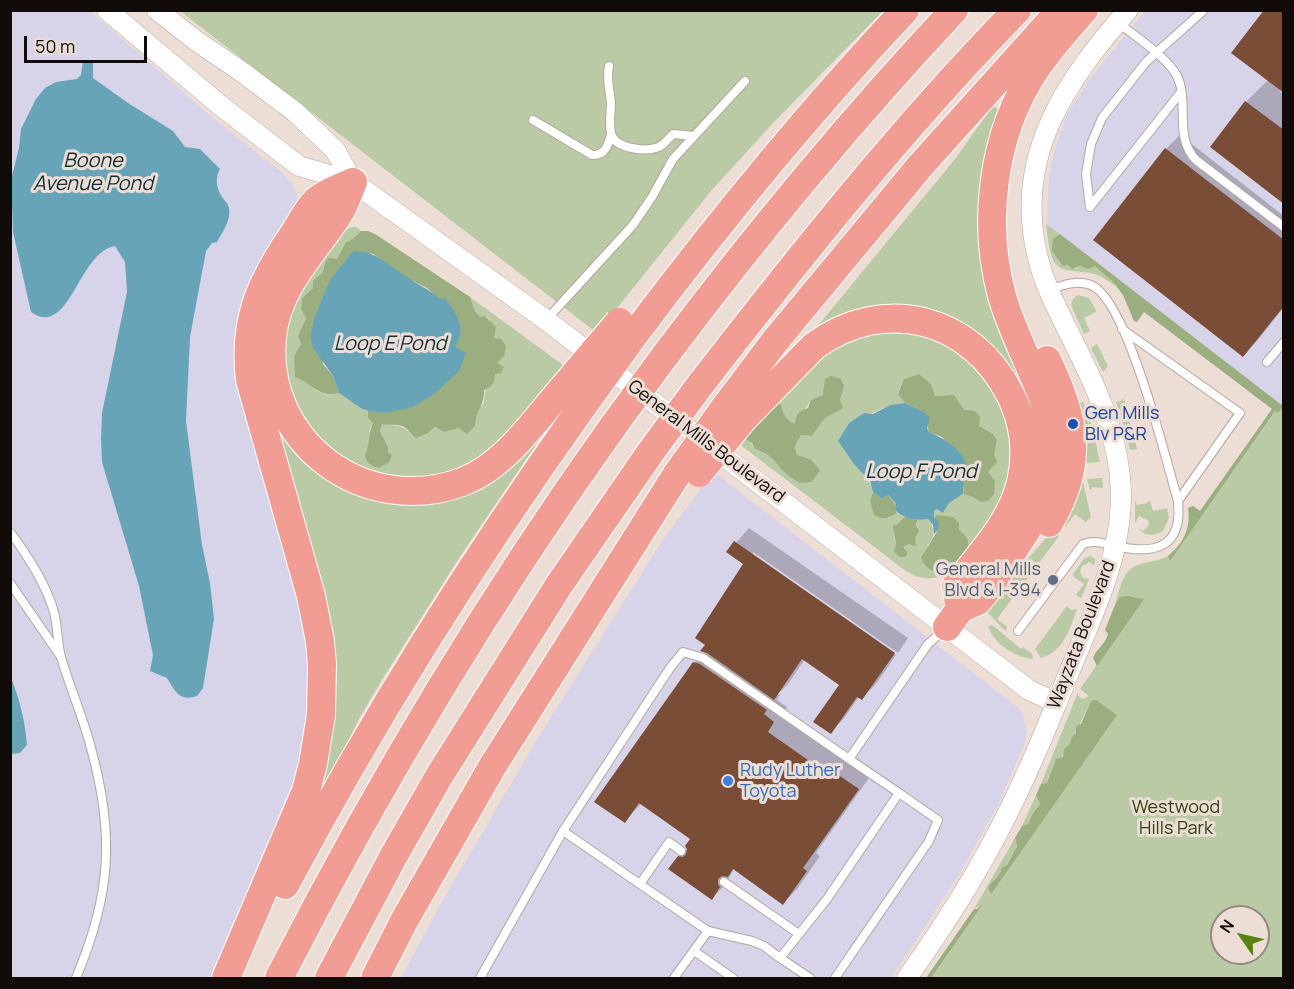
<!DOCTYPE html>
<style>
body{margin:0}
#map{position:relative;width:1294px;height:989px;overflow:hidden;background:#ecddd5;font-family:Manrope,sans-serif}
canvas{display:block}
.frame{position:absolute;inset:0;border:12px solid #110c09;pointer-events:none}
.north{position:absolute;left:1210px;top:905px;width:60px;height:60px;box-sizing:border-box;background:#ecddd5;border:2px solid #948983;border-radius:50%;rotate:304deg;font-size:16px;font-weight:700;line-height:24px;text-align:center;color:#110c09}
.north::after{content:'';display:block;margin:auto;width:21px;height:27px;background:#568413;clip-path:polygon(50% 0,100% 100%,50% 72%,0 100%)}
.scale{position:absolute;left:24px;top:36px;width:123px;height:27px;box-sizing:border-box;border:3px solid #110c09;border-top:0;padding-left:8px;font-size:18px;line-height:21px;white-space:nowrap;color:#110c09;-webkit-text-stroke:4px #ecddd5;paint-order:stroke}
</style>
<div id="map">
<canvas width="1294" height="989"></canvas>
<div class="frame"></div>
<div class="north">N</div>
<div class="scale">50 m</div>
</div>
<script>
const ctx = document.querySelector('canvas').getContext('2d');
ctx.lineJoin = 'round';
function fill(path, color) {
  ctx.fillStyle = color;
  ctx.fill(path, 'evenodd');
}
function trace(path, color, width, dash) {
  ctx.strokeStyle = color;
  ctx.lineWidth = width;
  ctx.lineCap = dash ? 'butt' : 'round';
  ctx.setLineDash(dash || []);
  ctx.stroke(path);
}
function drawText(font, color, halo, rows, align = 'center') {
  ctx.font = font + ' Manrope,sans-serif';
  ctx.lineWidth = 6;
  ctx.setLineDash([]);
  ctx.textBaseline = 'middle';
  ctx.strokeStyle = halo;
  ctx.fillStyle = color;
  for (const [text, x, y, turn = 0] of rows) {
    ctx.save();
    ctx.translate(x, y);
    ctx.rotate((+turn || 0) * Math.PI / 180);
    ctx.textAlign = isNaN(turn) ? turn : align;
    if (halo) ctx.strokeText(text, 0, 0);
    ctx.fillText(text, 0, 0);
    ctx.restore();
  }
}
fill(new Path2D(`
 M10,11h80l130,113 63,49 10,12 4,10 13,426 -1,130 -94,227h-204z
 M1145,11h138v395l-236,-182 2,-50 5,-22 12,-36 23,-36z
 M714,472l301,233 7,7 5,20 -3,13 -26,60 -39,70 -68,103h-490l39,-73 98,-167 126,-200z`), '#d7d3e9');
fill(new Path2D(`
 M180,11h703l-111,113 -61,67 -114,142z
 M993,106l11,8 -14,46 42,232 -8,3 -46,-58 -161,-10 138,-168z
 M1046,224l14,10 -6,5 5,24 3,3 6,-1 8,4 5,-3h14l18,16 2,4c-7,-5 -13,-10 -21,-12 -12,-4 -32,0 -40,-12 -6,-11 -6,-26 -8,-38z
 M352,227h4l5,4 -10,9 -5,2 -9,17 -12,3 -2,10 -9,9 -1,7 -11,10 -1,11 5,8 -7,19 2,8 -7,12c10,20 17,44 45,37l23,16 6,1v8l5,5 -3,6 -3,32 6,6 6,1c10,-18 10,-19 1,-37l2,-8c12,4 21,0 29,12l17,-2 7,-6 9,5 15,-4 25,-25c0,-16 6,-26 19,-36l-6,-3 -7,-45 -5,-3 -5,1 -5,-6 -5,-14 97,71 -80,91 -50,22 -82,-9 -53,-51 -15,-40 -3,-46 11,-39 47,-64z
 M1078,295l11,3 7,12v2l-12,6 6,13 -6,3 -13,-29 2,-6z
 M888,323l75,26 41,56 9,52 -7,37 -38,57 1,-8 -3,-7 -32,-18v-7l3,-2 6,4 6,-10 14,-9 10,3c12,-19 20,-35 24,-57l-4,-6 -15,-8 -14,-16 -19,-15 -10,2 -4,-13 -12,-10 -15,5 -6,14 7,10 -15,2 -41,18 -11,18c7,9 35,42 35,50 0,2 -3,8 -3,9l19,18 8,-5 7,4c-7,6 -12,17 -8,27l-1,4 8,-1 12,-9 2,-18 11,-1c6,8 9,19 -1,26l11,28 12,-1c-19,10 -31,8 -48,-4l-164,-125 7,-9 10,15 16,8 9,8 3,6 15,12 12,-24 -13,-4 -2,-9 6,-11 11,1 13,-18 12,-7 7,-25 -33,14 -16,24 -7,-2 -15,-20 44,-51z
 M1097,344l11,22 -5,6 -12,-24z
 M1124,398v2l13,49 -7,1 -4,-17 -10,-31 5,-1z
 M270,400l125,98 151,-68 -85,125 -78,123 -23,39 -50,102 15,-83z
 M1083,402l7,17 10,43 -16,1 1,-35 -5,-25z
 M1283,405v573h-352l52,-73 -9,4 41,-71 2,8 -16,29 -5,3 -6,16 126,-179 -25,-14 -21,43 -22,33 -1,6 -6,1 37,-92v4l5,3 6,-3 -9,-7 63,-90 -14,-3 -14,9c5,-16 7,-37 26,-41 10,-3 18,-3 27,-8l2,4 105,-149 3,1zM1222,917h36v36h-36z
 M1082,478l9,39 -5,5 -11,-8 -10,13 -4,-3z
 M1102,478l1,10 -10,-1 -3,3 -3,-11z
 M1150,500l3,11 14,-3 2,10 -6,13c-10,6 -17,5 -25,-2l5,2 6,-6 -1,-5 -9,-4 -4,7v-22l2,4 10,-2z
 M1054,529l5,7 -23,31 -3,-6 -6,3 1,5 7,-1 -38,51 10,8 -1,4c-7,-5 -14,-16 -19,-18l6,-14z
 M1090,556l5,3 -1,6 -5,-3 -7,4 -2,6 3,6 6,1 -8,19 -5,-3 8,-11 -10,-7 -1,-3 11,-15z
 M1067,606l4,4 6,-1c-7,20 -13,42 -36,49l-6,-9z
 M992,625l29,24 2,-2 9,7 1,5c-17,-1 -40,-16 -45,-33z
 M1036,795l4,9 -8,11 -4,9 -6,2z`), '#b9caa4');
fill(new Path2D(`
 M361,231h7l7,3 95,63 5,14 5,6 5,-1 11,11 -2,11 7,1 5,7 -2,10 -7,7 7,4 -3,6 -6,1c0,8 -3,13 -11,16 0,17 -8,19 -9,36l-8,8 -8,-6 -15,4 -9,-5 -7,6 -12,5c-5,-3 -7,-8 -12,-11 -7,-4 -14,-1 -22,-3l-2,7 8,16v6l4,2 -3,7 -10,6c-8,-1 -12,-5 -14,-12 5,-12 3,-22 8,-33l-5,-5v-8l17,3 70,-66 -16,-48 -12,-11 -18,-9 -36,-25 -20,-3 -23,30 -7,83 10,12 6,17c-21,5 -26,-9 -44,-16l-1,-21 7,-12 -3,-8 8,-18 -5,-9 1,-11 11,-10v-7l10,-9 2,-10 4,-4 8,1 9,-17 5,-2z
 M1060,234l223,172 -5,7 -3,-2 -105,150 -2,-5c16,-13 23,-28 20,-48l5,-2 7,5 72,-102 -128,-97 -7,10 -3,-1 -11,-26 -10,-13 -18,-16 -7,3 -7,-3 -9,3 -4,-4 -6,1 -10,-16 1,-11z
 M919,374l12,10 4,12 19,-1 10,15 11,1 5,6 -1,9 14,8 4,6 -3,15 3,7 -9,10 7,9 -1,13 -6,7 -7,1 -8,-5 -10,-3 3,-29 -24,-28 -13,-5 -5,-20 -19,-9 -7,-9 6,-15z
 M831,376l10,3 3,7 -4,14 3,8 -18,10 -13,18 -11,-1 -6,11 2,9 13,4 10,11 -8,12 -13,1c-5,-4 -13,-8 -17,-13 -9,-12 -12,-15 -27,-21l-3,-6 -5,-3 -2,-5 28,-33 8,3c2,9 5,16 14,19 1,-10 4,-13 13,-16l3,-8 12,-5 2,-16z
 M873,492l9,7 6,-4 8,10 -1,5 2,3c-9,6 -13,7 -23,2l-4,-15z
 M937,515l16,2 6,6v7c21,15 3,28 -9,42 -15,1 -22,0 -29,-14l17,-28 -4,-12z
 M904,517l13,3 -1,6 3,5 -4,7 1,8 -8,-2 -5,3 4,5 -1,5h-6l-6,-5 2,-8 -3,-19h4z
 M1128,596l16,3 -47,67 -4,-8c4,-10 12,-13 15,-24l-3,-4 10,-25 5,-8z
 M1096,700l21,15 -126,179 -3,-6c5,-8 12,-11 14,-20l5,-3 10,-19 -2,-8 7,-12 6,-2 4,-9 8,-11 -4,-9 5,-11 6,-1c2,-9 7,-15 9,-24l7,-2 1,-8 6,-5 2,-7 4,-4v-7l5,-2 10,-23z
 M984,903l-53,75h-5l48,-69h3z`), '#9aae7f');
fill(new Path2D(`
 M83,61h10v17l35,25 45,28 12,16 15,2 20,20c-5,8 -4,19 2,28 1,3 5,5 6,8 5,13 -5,26 -11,37l-5,1 -6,8 -16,86 -4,84 16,124 8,38 4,36 -11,69 -6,8c-18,6 -22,-5 -30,-18l-17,-7 3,-16 -14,-69 -37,-124 -1,-24 1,-25 25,-121 -2,-30 -10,-16c-37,6 -45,93 -84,66l-18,-80 -2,-52 8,-32 2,-19 15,-30 9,-11 11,-6 21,-3 4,-4z
 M353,251c22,-1 37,15 54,26 11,8 22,12 32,21l6,1c12,13 22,31 10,48l11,6 -7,18 -26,24 -23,13 -25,5 -15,-2 -8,-2 -23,-16 -6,-17 -21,-30 -1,-10 3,-17 16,-39z
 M905,403l19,9 6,6 -3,10 2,4c11,4 37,20 37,34 1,9 -3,19 -3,28l-14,9 -6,10 -6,-4 -3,2v7l5,4 -1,8 -4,4 -1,-9 -5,-6c-13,2 -24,0 -33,-9l1,-6 -8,-9 -6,4 -9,-7 -3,-11 -16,-17 -16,-23 11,-18 15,-10 9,1 17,-9z
 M11,678c9,22 14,43 16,67l-7,8 -9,1z`), '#67a4b8');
fill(new Path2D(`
 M1268,80l16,7 -5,4 5,3v108l-72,-56 34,-44z
 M1180,135l104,81v91l-27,34 -14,14 -77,-206z
 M749,528l159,110 -10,15 -145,-101v3l143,100 -20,29 -14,14 -3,-1 -15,21 -13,14 10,-48 -36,-25 -17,25 -10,10 2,1 -3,5 10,7 -7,10 60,41 3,-3 28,20 -55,78 4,3 -23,33 -14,14 -49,-35 -8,16 -14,14 -33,-41 9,-9 4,-10 -50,-35 -18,18 70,-158 12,-12 39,-87 -17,-12z`), '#0003');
fill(new Path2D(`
 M1264,10h20v83l-53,-40z
 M1245,101l39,29v74l-74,-57z
 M1165,148l119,92v66l-41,51 -150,-117z
 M734,541l161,112 -33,47 -5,-3 -26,37 -18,-12 26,-37 -37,-26 -28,41 -67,-47 -7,-2 5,-6 -10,-7 48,-74 -17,-12z
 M693,662l7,2 67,46 -3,4 10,8 -6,10 57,40 3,-4 31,21 -56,79 4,3 -24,34 -50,-36 -5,8 -6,-1 -4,3v5l2,3 -8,13 -44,-31 10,-13 5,1 3,-3 1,-5 -2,-3 5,-7 -51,-36 -14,20 -31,-21z`), '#794d36');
const service = new Path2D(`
 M1118,23c16,12 51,36 59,53 13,27 -4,60 19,84l88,67
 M609,66c-3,13 1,25 2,37 0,9 -3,25 1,33 6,13 34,16 47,11 5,-3 10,-9 14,-13l21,2
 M533,120l59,35c13,1 16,-10 19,-20
 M1090,207l-4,-33 5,-30 11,-26 44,-56 58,-52
 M1090,207l91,-115
 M547,319l86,-94 19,-28 21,-38 72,-78
 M1122,329l118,84 -62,88
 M1267,362l17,-20
 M10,532c18,24 36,52 44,80 4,15 3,31 7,45 9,31 22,60 30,91 24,87 20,147 -15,230
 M10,583l49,71
 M1018,631l65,-87c12,-4 20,-1 32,2 40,9 68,2 63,-45 -12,-41 -50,-197 -85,-215 -14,-7 -30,-1 -44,4
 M849,759l-146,-101 -20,-6 -13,16 -107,163 145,100 44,10 12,5 16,12 47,-59 72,-106 -50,-34 79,-115 16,-14
 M724,882l75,52
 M640,884l29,-42 12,9
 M694,951l39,27
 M780,958l30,20
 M480,978l83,-147
 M674,978l34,-47
 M835,978l94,-137 9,-21 -39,-27`);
const tertiary = new Path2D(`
 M107,10l114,96 78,60 54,16 193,138 483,370 28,13
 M157,10l38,30 47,32 53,40 40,38 18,32
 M907,978c32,-45 62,-91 88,-140 30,-56 54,-116 78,-175 23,-55 48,-109 48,-169 -1,-55 -23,-103 -47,-151 -14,-29 -30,-57 -37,-89 -23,-99 29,-173 91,-244`);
const motorway = new Path2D(`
 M353,182c-5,11 -8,23 -15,33 -26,40 -61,72 -66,122 -10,105 92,181 190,145 43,-16 73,-62 102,-95
 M634,335c85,-113 174,-222 271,-325
 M664,357c90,-120 187,-237 290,-347
 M1047,360c28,60 38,103 2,163
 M700,385c100,-129 202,-257 317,-375
 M726,406l49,-65 146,-176 135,-150
 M743,419l71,-73c70,-51 157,-29 196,48 14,27 18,59 11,88 -9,40 -41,72 -65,104l4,23
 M947,627l13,-18 18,-8 9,-11 39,-59 17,-32 9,-47 -1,-19 -8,-35c-13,-34 -31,-67 -41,-102 -20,-73 -10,-161 33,-226 14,-21 32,-41 49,-60
 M285,885c89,-168 190,-328 300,-482
 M226,978l80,-187 7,-27 8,-49 1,-51 -2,-23 -9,-45 -61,-216c-7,-59 10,-97 43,-145 7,-11 14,-25 23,-34 9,-8 26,-14 37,-19
 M279,978c98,-191 209,-377 335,-553
 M329,978l64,-121 45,-79 121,-193 91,-132
 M375,978l29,-57 88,-154 185,-293`);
trace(service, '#b5a69f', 10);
trace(tertiary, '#b5a69f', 21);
trace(motorway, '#fff', 30);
trace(service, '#fff', 8);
trace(tertiary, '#fff', 20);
trace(motorway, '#f29d93', 28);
const motorwayBridge = new Path2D(`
 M564,387l55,-65
 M585,403l49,-68
 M614,425l50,-68
 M650,453l50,-68
 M699,473l44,-54
 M677,474l49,-68`);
trace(motorwayBridge, '#fff', 30, []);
trace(motorwayBridge, '#f29d93', 28);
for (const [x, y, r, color] of [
 [1073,424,6,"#1a4fb4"],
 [1053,580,6,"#5c6f8a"],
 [728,781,6,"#3f7fe0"]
]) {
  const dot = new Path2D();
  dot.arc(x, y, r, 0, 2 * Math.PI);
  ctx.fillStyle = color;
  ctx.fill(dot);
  trace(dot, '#ecddd5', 2);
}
drawText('18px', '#164399', '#ecddd5', [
 ["Gen Mills",1085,414],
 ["Blv P&R",1085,435]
], 'left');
drawText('18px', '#110c09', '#ecddd5', [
 ["General Mills Boulevard",706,442,37],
 ["Wayzata Boulevard",1082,635,-69]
]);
drawText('18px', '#4e5e75', '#ecddd5', [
 ["General Mills",1041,570],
 ["Blvd & I-394",1041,591]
], 'right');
drawText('18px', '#366cbe', '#ecddd5', [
 ["Rudy Luther",740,771],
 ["Toyota",740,792]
], 'left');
drawText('18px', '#30430e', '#ecddd5', [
 ["Westwood",1176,808],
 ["Hills Park",1176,829]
]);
drawText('italic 20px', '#102f38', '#ecddd5', [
 ["Boone",93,161],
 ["Avenue Pond",93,184],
 ["Loop E Pond",390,344],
 ["Loop F Pond",921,472]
]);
</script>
